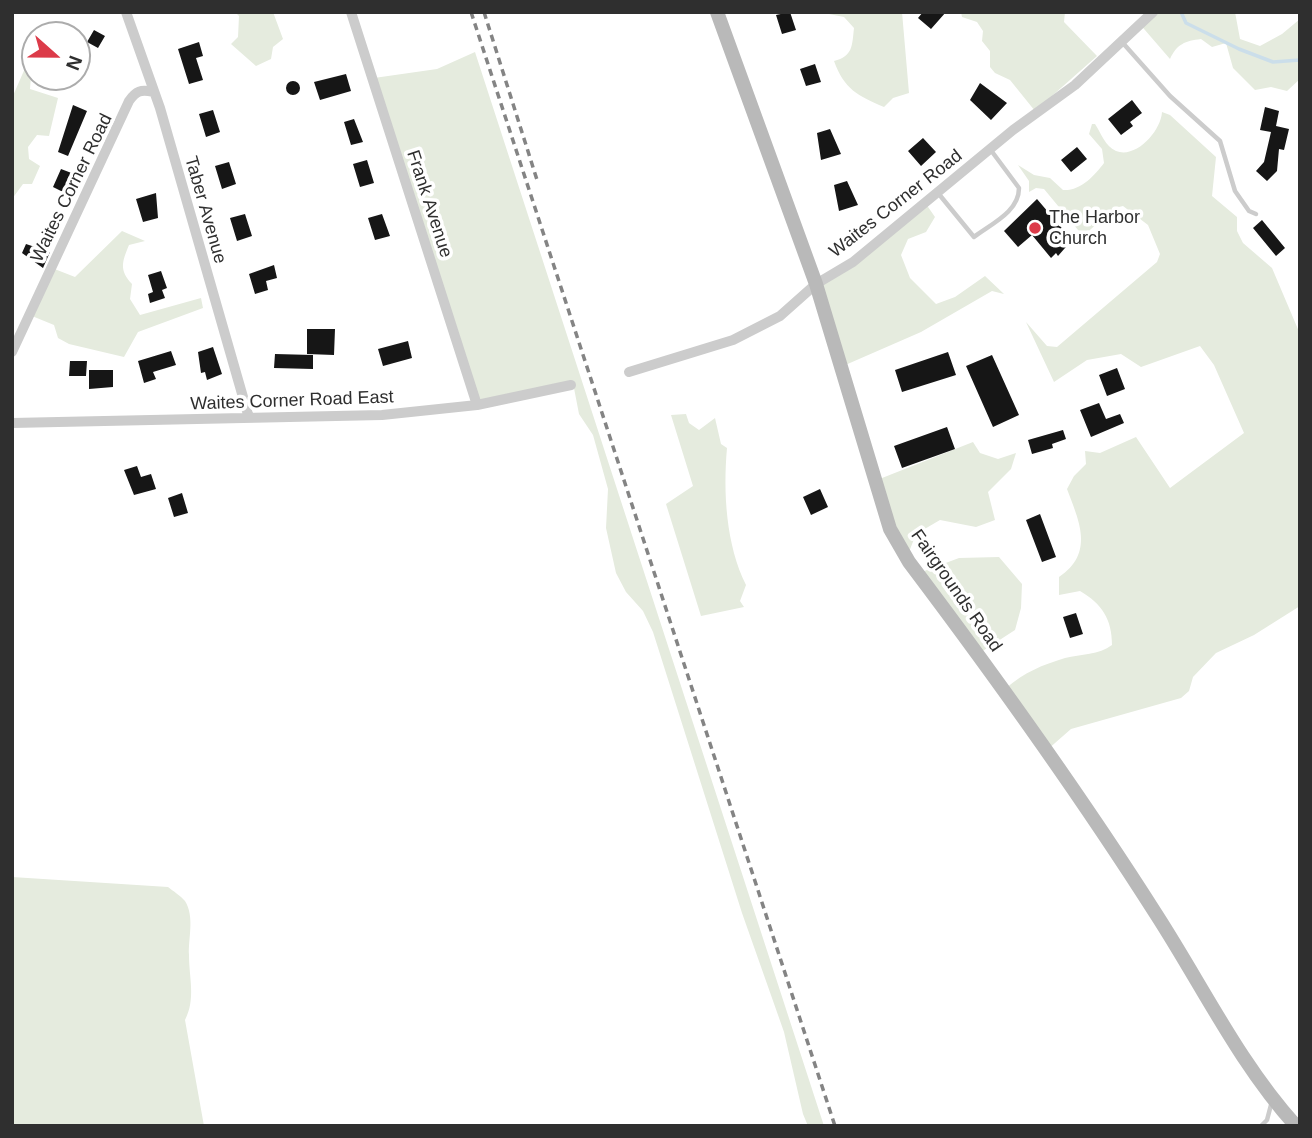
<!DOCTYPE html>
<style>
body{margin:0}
#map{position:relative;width:1312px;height:1138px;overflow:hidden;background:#fff;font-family:Arial,sans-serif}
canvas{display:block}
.frame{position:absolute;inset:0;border:14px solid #2f2f2f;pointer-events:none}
.north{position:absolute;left:21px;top:21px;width:70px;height:70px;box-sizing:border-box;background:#fff;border:2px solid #acacac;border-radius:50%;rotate:111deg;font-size:19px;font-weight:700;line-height:28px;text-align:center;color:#2f2f2f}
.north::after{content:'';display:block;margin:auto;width:24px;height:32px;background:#dc3b49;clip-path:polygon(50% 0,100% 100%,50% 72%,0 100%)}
</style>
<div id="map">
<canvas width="1312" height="1138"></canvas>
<div class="frame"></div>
<div class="north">N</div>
</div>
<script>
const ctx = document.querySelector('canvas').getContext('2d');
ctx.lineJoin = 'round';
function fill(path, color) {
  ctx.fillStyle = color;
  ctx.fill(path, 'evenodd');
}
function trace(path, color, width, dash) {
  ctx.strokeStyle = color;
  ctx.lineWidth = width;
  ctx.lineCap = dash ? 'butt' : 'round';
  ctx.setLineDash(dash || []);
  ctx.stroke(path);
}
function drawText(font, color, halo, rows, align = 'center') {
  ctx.font = font + ' Arial,sans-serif';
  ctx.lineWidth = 7;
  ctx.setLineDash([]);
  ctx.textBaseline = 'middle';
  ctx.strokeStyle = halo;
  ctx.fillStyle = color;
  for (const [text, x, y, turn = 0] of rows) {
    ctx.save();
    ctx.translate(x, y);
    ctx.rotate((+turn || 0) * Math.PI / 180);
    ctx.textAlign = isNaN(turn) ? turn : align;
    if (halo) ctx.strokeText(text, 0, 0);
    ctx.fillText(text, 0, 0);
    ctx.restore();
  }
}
fill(new Path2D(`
 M235,12h38l10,27 -10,8 -2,12 -15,7 -25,-22 7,-7 1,-21z
 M819,12h83l7,81 -16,5 -9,9c-26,-11 -40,-18 -50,-46 19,-5 18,-15 20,-33l-10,-11z
 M961,12h104l-1,10 33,34 -62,55 -25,-31 -15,-7 -5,-6v-16l-8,-10 1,-10 -6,-9 -15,-5z
 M1147,12h88l5,27 20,7 22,-12 18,-15v60l-13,12 -16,-4 -16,3 -22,-22 -7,-25 -14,4 -11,-8c-16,2 -24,5 -31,20l-32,-37z
 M33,50l-3,39 28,9 -9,38 -12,-1 -9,12 1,12 11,7 -8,18h-9l-11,15v-101z
 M475,52l349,1074h-16l-5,-12 -19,-82 -42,-119 -89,-281 -10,-21 -17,-19 -10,-19 -10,-45 2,-39 -15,-54 -14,-21 -6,-31 -95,20 -104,-325 63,-9z
 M1162,112l8,3 46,42 -4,39 25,21v14l6,12 29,25 28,66v272l-46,29 -38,18 -23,24 -4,14 -8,7 -110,31 -24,21 -41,-62c19,-16 36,-23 59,-30 16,-4 34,-3 47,-13 0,-26 -10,-41 -32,-54l-21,4v-18c36,-24 20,-56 8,-88l7,-13 12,-12 -1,-13 15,2 36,-16 34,51 74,-55 -30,-68 -14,-19 -59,21 -20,-13 -34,6 -33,22 -28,-60 21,24 10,1 100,-85 3,-8 -12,-29 -25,-19 -8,2 -32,28 -39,-47 -8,-1 -7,4v-11l-11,-16 16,10 16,3 13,12c18,1 31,-14 41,-27l-2,-14 -13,-15 3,-10h3c6,9 10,22 21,27 20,8 45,-20 46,-39z
 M926,204l9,13 -9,15 -18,7 -7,16 9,23 26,26 19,-7 30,-21 19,18 -12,-3 -71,41 -78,34 -25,-83z
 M122,231l23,10 -16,4c-7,17 -10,25 3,39l-2,15 10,16 61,-17 2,10 -65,24 -14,25 -55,-13 -11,-6 -4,-13 -22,-9 20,-48 23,9z
 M686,414l3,9 10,7 16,-12 6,26 6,4c-4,44 -1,97 19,137l-6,16 4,6 -43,9 -35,-112 27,-18 -22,-71z
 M973,442l7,11 18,6 18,-6 -5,16 -23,23 7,28 -19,7 -36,-7 -24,14 -9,23 12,16 40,-15 40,-1 23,27 -1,24 -6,22 -37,24 -2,-2 -66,-90c-17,-26 -25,-53 -33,-82z
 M12,877l156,10c5,4 13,9 17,14 10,16 3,38 4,54 0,23 7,44 -4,65l19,106h-192z`), '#e5ebde');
trace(new Path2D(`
 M1181,12l5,11 53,26 34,13 27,-2`), '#cbdeea', 3.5);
fill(new Path2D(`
 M790,12l6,18 -14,4 -6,-19z
 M923,12h23l-15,17 -13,-11z
 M94,30l11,6 -7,12 -11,-6z
 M199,42l4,14 -7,2 7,22 -14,4 -11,-35z
 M815,64l6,18 -15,4 -6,-17z
 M346,74l5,17 -31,9 -6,-18z
 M286 88a7 7 0 1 1 14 0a7 7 0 1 1-14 0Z
 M980,83l27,20 -16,17 -21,-20z
 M1132,100l10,13 -12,9 3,4 -12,9 -13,-16z
 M73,105l14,6 -19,45 -10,-4z
 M1265,107l14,4 -3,15 13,3 -5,21 -5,-1 -2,22 -10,10 -11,-10 8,-9 7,-30 -11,-2z
 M213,110l7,22 -14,5 -7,-23z
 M354,119l9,23 -12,3 -7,-23z
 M830,129l11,25 -20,6 -4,-27z
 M923,138l13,14 -15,14 -13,-15z
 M1077,147l10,12 -16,13 -10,-12z
 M367,160l7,23 -14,4 -7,-23z
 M229,162l7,22 -14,5 -7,-23z
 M61,169l21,8 -7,18 -4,1 -18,-9z
 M847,181l11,24 -19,6 -5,-26z
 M156,193l2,25 -15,4 -7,-23z
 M1037,199l35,41 -14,16 -2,-3 -5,5 -19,-23 -14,12 -14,-16z
 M245,214l7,22 -15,5 -7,-23z
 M382,214l8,22 -15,4 -7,-22z
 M1262,220l23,28 -9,8 -23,-28z
 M26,244l24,8 -7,16 -21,-15z
 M274,265l3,13 -11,3 2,9 -13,4 -6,-20z
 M161,271l6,17 -5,2 3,8 -15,5 -2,-9 5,-2 -5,-17z
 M307,329h28l-1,26 -27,-1z
 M408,341l4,17 -29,8 -5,-17z
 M213,347l9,27 -15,6 -2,-8 -4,1 -3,-21z
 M171,351l5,14 -23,7 3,7 -12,4 -6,-22z
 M948,352l8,23 -54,17 -7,-22z
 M275,354l38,1v14l-39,-1z
 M992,355l27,60 -26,12 -27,-61z
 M70,361h17l-1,15h-17z
 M1117,368l8,21 -18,7 -8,-21z
 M89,370h24v17l-24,2z
 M1099,403l7,16 14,-5 4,9 -33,14 -11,-27z
 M947,427l8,22 -53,19 -8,-22z
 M1063,430l3,9 -14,5 1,4 -21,6 -4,-14z
 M137,466l4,11 10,-3 5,15 -22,6 -10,-25z
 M820,489l8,18 -17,8 -8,-18z
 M182,493l6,20 -14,4 -6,-19z
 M1040,514l16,43 -14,5 -16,-42z
 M1076,613l7,21 -13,4 -7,-21z`), '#161616');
trace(new Path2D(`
 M1122,42l48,54 50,45 15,50 14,20 7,3
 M938,193l36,44c17,-13 45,-25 45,-49l-29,-39
 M1261,1126l6,-6 5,-19`), '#ccc', 4.5);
trace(new Path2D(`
 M126,12l34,96 89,310
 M351,12l126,393
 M12,352l117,-251c7,-10 12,-12 24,-9
 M629,372l104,-32 47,-24 36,-32 37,-22 160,-132 62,-45 78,-73
 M12,423l370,-8 95,-10 94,-20`), '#ccc', 10);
trace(new Path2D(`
 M717,12l99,272 74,245 19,33c86,114 170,231 247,352 46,71 83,149 140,212`), '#b9b9b9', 14);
trace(new Path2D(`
 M471,12l364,1114
 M484,12l54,171`), '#848484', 3.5, [7, 5]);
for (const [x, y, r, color] of [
 [1035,228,7,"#dc3b49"]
]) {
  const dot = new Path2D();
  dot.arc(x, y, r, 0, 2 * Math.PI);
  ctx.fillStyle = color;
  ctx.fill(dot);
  trace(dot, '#fff', 2.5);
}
drawText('18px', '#2f2f2f', '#fff', [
 ["Waites Corner Road",72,188,-64],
 ["Frank Avenue",429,204,72],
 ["Waites Corner Road",896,204,-38],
 ["Taber Avenue",205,210,74],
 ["Waites Corner Road East",292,401,-2],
 ["Fairgrounds Road",956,591,55]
]);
drawText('18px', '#2f2f2f', '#fff', [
 ["The Harbor",1049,218],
 ["Church",1049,239]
], 'left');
</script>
